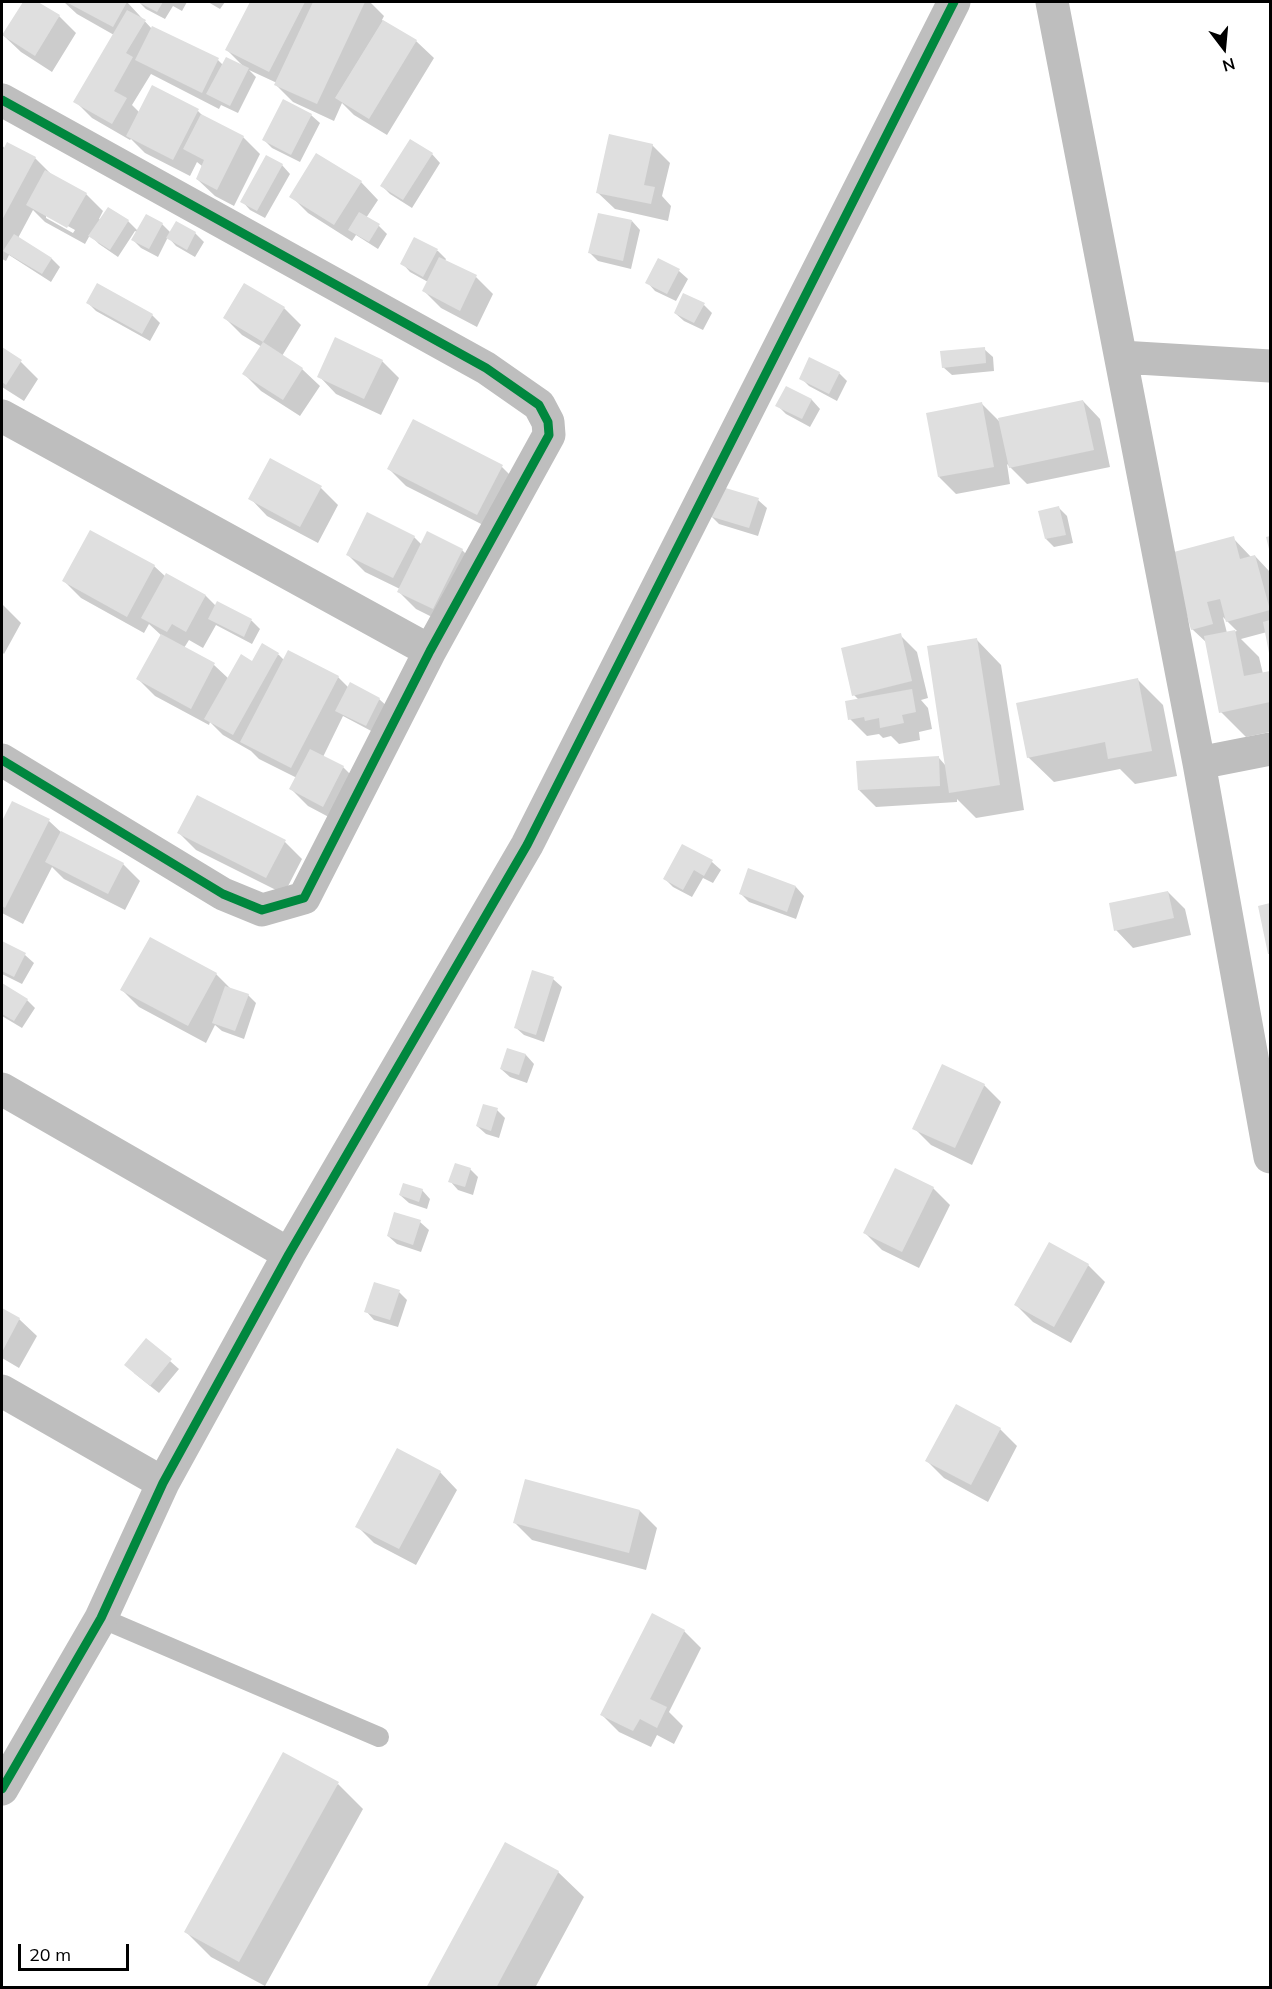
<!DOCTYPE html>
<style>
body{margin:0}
#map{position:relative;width:1272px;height:1989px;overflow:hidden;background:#fff;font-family:Mulish,sans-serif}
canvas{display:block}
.frame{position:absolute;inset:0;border:3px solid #000;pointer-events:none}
.north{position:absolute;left:1194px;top:18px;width:60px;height:60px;-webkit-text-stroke:4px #fff;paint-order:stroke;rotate:164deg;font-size:16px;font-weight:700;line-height:24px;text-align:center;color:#000}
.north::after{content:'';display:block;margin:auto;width:21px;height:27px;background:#000;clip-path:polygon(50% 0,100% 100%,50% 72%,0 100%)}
.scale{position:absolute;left:18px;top:1944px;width:111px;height:27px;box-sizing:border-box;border:3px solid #000;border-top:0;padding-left:8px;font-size:18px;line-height:21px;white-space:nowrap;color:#000;-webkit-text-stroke:4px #fff;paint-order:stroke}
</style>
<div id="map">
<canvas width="1272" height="1989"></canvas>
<div class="frame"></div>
<div class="north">N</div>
<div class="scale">20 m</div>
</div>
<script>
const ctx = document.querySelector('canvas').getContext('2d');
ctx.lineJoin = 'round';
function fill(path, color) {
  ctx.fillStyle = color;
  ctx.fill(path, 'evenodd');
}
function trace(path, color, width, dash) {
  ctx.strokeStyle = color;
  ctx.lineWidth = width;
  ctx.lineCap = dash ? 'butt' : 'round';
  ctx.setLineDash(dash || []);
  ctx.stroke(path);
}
fill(new Path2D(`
 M24,2h11l24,14 17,17 -24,39 -31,-20 -18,-17z
 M64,2h63l25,27 66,31 5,5 20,1 -16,-16 25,-48h118l14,14 -2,4 34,21 18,17 -47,77 -33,-20 -12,-12 -8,18 -41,-19 -17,-17 1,-2 -28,-13 7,7 -18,36 -17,-8 -2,4 -68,-35 -19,31 8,8 58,-2 7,7 38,19 17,17 -26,52 -19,-10 -18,-17 5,-13 -5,-4 -7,14 -45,-23 -14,-14 -1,1 -38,-22 -17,-17 39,-66 -37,-21z
 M139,2h48l-5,9 -9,-5 -8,13 -19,-10z
 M208,2h17l-5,7z
 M311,115l9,8 -20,39 -28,-14 -8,-8z
 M2,145l3,4 30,9 17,17 34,19 17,17 -4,8 2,1 27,1 10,10 24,-7 9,9h24l9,9 -9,15 -19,-11 -8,-9 -10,20 -17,-9 -8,-8 4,-8 -2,-1 -17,26 -19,-13 -9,-9 -5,9 -40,-22 -12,-12 -15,28 34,21 8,8 -9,15 -42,-27 -3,6 -4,-2zM46,214l29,16 -2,3 -27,-15z
 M652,145l18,18 -8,33 9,10 -3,15 -53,-12 -18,-17z
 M432,154l8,9 -28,45 -22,-14 -8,-8z
 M317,155l44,27 17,18 -12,18 13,8 8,8 -9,15 -22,-14 -4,6 -44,-28 -17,-17z
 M282,165l8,9 -25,44 -15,-8 -8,-9z
 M632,221l8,9 -9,39 -33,-8 -8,-8z
 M415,239l23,12 8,8 -1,2 31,16 17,17 -16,33 -36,-19 -17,-17 4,-9 -18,-10 -8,-9z
 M658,260l21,11 9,8 -12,22 -21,-10 -8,-9z
 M88,303l64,12 8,8 -10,18 -54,-30z
 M704,305l8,8 -9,17 -19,-9 -9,-8z
 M284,308l17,17 -19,31 20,13 18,17 -20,30 -39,-25 -17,-17 18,-27 -20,-12 -17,-17z
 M2,349l19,13 17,17 -14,22 -22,-14z
 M984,349l9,8 1,14 -42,4 -9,-8z
 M382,361l17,17 -18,37 -45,-21 -17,-18z
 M839,373l8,8 -10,20 -28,-15 -8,-8z
 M786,388l26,12 8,9 -10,18 -24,-13 -9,-9z
 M1083,401l17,18 10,48 -83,17 -20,-20 3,20 -54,10 -17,-17 43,-73 19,19z
 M271,460l50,28 17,17 -20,38 -51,-27 -17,-18z
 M502,467l17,17 -24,47 -89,-45 -17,-17z
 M720,488l38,12 9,8 -9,28 -39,-12 -8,-8z
 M1059,508l8,8 6,27 -19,4 -8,-8z
 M428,533l34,17 18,18 -30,58 -34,-17 -17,-17 1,-3 -35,-17 -18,-18 67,-17 8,8z
 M1233,538l18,19 4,-1 15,16v78l-3,-18 -26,7 18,18 4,17 7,-2v60l-24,5 -25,-25 -14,-69 -15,-14zM1223,617l14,14 -10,2z
 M154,566l12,11 1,-2 39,21 10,10 2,-3 34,18 8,8 -8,15 -36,-19 -13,23 -14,-8 -5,8 30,17 15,14 24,-16 9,-18 17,10 5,5 54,17 11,11 30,11 9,8 -13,26 -32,-17 -20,41 20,10 17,17 -20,39 -32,-17 -17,-17 6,-11 -38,-19 -8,-8 -28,-16 -13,-13 -1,3 -54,-29 -17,-17 24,-43 -13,-12 -5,9 -63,-35 -17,-17z
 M2,604l19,19 -17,31 -2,-2z
 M900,635l17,17 11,46 -7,2 7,8 4,21 -13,3 1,8 -21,4 -8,-8 -8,2 -4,-4 -12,2 -17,-17 9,-19 -5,-5z
 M976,639l25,26 23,145 -48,8 -19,-19v3l-81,5 -17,-17 80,-32 7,8z
 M1138,680l25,25 14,71 -42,8 -15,-15 -66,13 -26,-25z
 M12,803l37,18 13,12 61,31 17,17 -15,29 -61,-31 -12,-12 -29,57 -21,-11v-89z
 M179,833l106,9 17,17 -18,35 -88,-44z
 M683,846l29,16 9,8 -8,13 -10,-5 -11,19 -19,-10 -8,-8z
 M749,870l47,17 8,9 -8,23 -47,-17 -8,-8z
 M1168,892l17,17 6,26 -58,13 -17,-18z
 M1270,905v50l-10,-48z
 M150,939l66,35 15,15 17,6 8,8 -12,36 -22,-8 -7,-6 -9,18 -67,-36 -17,-17z
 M2,943l23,12 9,8 -12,21 -20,-10z
 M553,979l9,8 -18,55 -20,-7 -9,-8z
 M2,984l25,16 8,8 -13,20 -20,-12z
 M508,1050l18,5 8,9 -7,19 -17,-6 -9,-8z
 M984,1085l17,17 -29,63 -41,-20 -17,-17z
 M497,1110l8,8 -6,20 -13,-4 -9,-8z
 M470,1169l8,8 -5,18 -15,-5 -8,-9z
 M933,1188l17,17 -31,63 -37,-18 -17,-17z
 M422,1190l8,9 -3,10 -18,-6 -9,-8z
 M420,1222l9,8 -8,22 -24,-8 -9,-8z
 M1088,1265l17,17 -34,61 -38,-21 -17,-17z
 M399,1292l8,8 -9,27 -24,-7 -8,-9z
 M2,1309l17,10 18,17 -18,32 -17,-10z
 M146,1340l33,29 -20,24 -25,-20z
 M1000,1429l17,17 -29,56 -44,-24 -17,-17z
 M440,1472l17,18 -41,75 -42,-22 -17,-17z
 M640,1511l17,17 -11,42 -114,-30 -17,-17z
 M684,1631l17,17 -32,64 14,14 -9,18 -17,-9 -6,12 -32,-15 -17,-17z
 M338,1784l25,25 -98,177 -54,-29 -25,-25z
 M558,1872l26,25 -49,91h-107z`), '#0003');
fill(new Path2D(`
 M23,2h15l22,13 -25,41 -33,-21z
 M66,2h61l-14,25z
 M138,2h25l-6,10z
 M250,2h55l-36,70 -44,-22z
 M313,2h52l-48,102 -43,-19z
 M127,10l19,10 -20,33 7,4 -19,34 13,7 -15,26 -39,-22z
 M383,20l34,20 -48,79 -34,-21z
 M152,26l67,32 -17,35 -67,-33z
 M226,57l23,11 -19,38 -24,-12z
 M152,85l47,24 -26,51 -47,-24z
 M283,99l29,15 -21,41 -29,-15z
 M201,114l43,22 -27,54 -21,-11 8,-19 -21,-11z
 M609,134l44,10 -9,41 11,2 -4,17 -55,-11z
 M410,139l23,14 -30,47 -23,-14z
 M7,142l29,15 -34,63v-68z
 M316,153l46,28 -28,44 -45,-28z
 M266,155l17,9 -26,47 -17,-9z
 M45,170l42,23 -20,35 -41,-23z
 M108,207l21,13 -19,30 -22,-14z
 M359,212l21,12 -11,18 -21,-12z
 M598,213l34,7 -9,41 -35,-8z
 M146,214l17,9 -14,26 -18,-9z
 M176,221l20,11 -9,18 -21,-12z
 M14,234l38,24 -10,16 -39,-23z
 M414,237l24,12 -15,28 -23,-13z
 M439,257l38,18 -17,36 -38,-20z
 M658,258l22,11 -13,25 -22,-11z
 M97,283l56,31 -11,20 -56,-31z
 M244,283l41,24 -22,35 -40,-24z
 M683,293l22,10 -11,20 -20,-10z
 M335,337l48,23 -19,39 -47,-22z
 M263,342l40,26 -20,32 -41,-26z
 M2,347l20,13 -16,25 -4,-3z
 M985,347l1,16 -44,5 -2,-17z
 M809,357l31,15 -11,22 -30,-15z
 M786,386l26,13 -10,20 -27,-13z
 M1083,400l11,50 -85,18 -11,-50z
 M982,402l12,65 -56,10 -12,-64z
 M413,419l90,46 -26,50 -90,-46z
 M270,458l52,28 -22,41 -52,-28z
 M719,486l40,12 -10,30 -40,-12z
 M1059,506l7,29 -21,4 -7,-28z
 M367,512l48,24 -22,42 -47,-23z
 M90,530l65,35 -28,52 -65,-36z
 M427,531l36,18 -30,60 -36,-17z
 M1234,536l6,23 15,-4 15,55 -44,12 -6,-23 -13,3 6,22 -22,6 -21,-77z
 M1270,536v17l-4,-16z
 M166,573l40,22 -20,37 -14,-8 -5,8 -26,-14z
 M217,601l35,18 -8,18 -36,-18z
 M1270,620v32l-1,1 -6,-31z
 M1235,630l9,46 26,-5v31l-51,11 -15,-77z
 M901,633l11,48 -60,15 -11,-48z
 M161,634l54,29 -24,46 -55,-30z
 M977,638l23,147 -51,8 -22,-147z
 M262,643l17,10 -46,82 -29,-16 37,-65 11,7z
 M288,650l51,26 -48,92 -51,-26z
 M1138,678l14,73 -44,8 -3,-17 -78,16 -11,-55z
 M350,682l30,16 -14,28 -31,-15z
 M912,689l4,23 -14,3 2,8 -24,5 -1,-10 -14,3 -1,-4 -16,3 -3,-19z
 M310,749l34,17 -21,41 -34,-18z
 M939,756l1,30 -82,4 -2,-29z
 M197,795l89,45 -20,38 -89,-45z
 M12,801l38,18 -45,89 -3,-2v-85z
 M61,831l63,32 -16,31 -63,-32z
 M682,844l31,16 -9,16 -10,-6 -11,20 -20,-11z
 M748,868l48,18 -9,26 -48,-18z
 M1168,891l6,27 -60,13 -5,-28z
 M1270,903v51h-2l-10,-48z
 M150,937l67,36 -29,53 -68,-36z
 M2,941l24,12 -12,24 -12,-6z
 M532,970l22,7 -18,58 -22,-7z
 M2,983l26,16 -14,22 -12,-7z
 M225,986l24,8 -14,37 -23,-8z
 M507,1048l19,6 -7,21 -19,-6z
 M942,1064l43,20 -30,64 -43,-19z
 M483,1104l15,4 -7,23 -15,-5z
 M455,1163l16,5 -6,19 -17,-5z
 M895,1168l39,19 -32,65 -39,-19z
 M403,1183l20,6 -4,13 -20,-7z
 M394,1212l27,8 -8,25 -26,-9z
 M1049,1242l40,22 -35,63 -40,-22z
 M374,1282l26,8 -10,30 -26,-8z
 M2,1308l18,10 -18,34z
 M146,1338l26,21 -22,27 -26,-21z
 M956,1404l45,24 -30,57 -46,-24z
 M397,1448l44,23 -42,78 -44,-22z
 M525,1479l115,31 -11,43 -116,-30z
 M652,1613l33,17 -35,69 17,8 -10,21 -17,-9 -7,12 -33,-16z
 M283,1752l56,30 -100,180 -55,-30z
 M505,1842l54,29 -63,117h-70z`), '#dfdfdf');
trace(new Path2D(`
 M101,1618l278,119`), '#bebebe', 20);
trace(new Path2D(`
 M1052,2l147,761 71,394
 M2,100l484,268 53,37 9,17 1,13 -119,216 -126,247 -42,12 -39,-16 -221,-134
 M1121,357l149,9
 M2,416l428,235
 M1199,763l71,-14
 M2,1089l287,165
 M2,1391l161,92
 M2,1789l99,-171 62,-135 126,-229 238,-409 427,-843`), '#bebebe', 33);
trace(new Path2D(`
 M2,100l484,268 53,37 9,17 1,13 -119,216 -126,247 -42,12 -39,-16 -221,-134
 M2,1789l99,-171 62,-135 126,-229 238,-409 427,-843`), '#00873e', 9);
</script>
